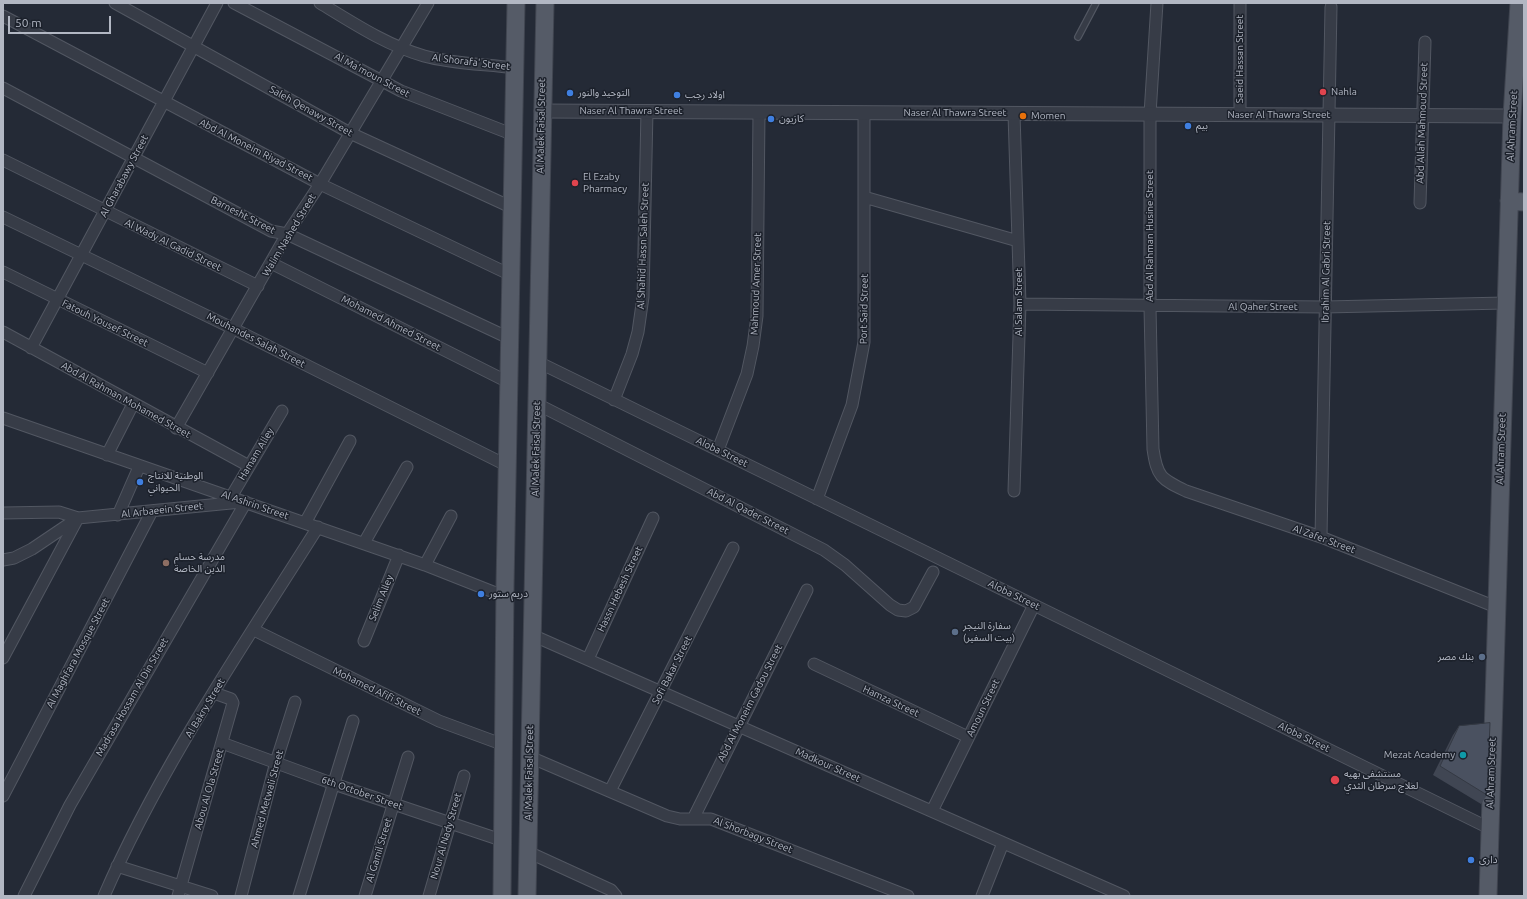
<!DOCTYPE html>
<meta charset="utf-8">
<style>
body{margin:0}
#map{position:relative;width:1527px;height:899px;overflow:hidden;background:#242a36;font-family:Ubuntu,sans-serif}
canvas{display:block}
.frame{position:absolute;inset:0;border:4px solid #b2b7c3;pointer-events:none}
.scale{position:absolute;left:8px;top:16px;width:103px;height:18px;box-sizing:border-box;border:2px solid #b2b7c3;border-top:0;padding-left:5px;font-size:12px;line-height:14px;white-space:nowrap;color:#b2b7c3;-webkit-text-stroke:3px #1c212b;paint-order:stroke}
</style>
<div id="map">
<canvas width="1527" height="899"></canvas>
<div class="frame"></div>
<div class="scale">50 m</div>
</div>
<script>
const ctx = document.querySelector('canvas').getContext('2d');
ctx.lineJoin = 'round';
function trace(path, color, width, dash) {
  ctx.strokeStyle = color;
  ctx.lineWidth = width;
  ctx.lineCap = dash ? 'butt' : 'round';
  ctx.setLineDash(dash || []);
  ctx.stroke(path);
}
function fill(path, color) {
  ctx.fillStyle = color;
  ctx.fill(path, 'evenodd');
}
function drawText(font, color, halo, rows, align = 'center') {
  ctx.font = font + ' Ubuntu,"Noto Sans Arabic",sans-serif';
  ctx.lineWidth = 3;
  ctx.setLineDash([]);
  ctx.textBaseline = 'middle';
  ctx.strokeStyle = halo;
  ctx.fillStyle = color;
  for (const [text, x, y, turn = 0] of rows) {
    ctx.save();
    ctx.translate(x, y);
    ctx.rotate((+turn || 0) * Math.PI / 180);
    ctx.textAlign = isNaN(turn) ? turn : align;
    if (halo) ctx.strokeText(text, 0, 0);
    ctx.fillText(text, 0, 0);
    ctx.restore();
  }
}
const service = new Path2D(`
 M1078,37l18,-34`);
const minor = new Path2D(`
 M115,3l235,130 163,75
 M234,3l167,88 113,44
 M320,3c33,20 66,42 104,53 29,8 61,8 91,12
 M1157,3l-7,111v193l3,142c4,28 8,30 33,42l135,46 175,70
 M1240,3v112
 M3,16l317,168 193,92
 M3,88l268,143 16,3 224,105
 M3,160l255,126
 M864,197l154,44
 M1420,203l5,-161
 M3,217l231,112 274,137
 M271,263l239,120
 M3,272l205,101
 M1020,304l305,3 180,-4
 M3,332l246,134
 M31,348l186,-345
 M538,362l951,466
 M614,400l18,-46 6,-22 5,-35 4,-186
 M537,404l287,146 21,15 45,40 8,5 8,1 8,-4 19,-35
 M3,418l422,147 81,32
 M176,428l111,-194 33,-50 108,-181
 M718,450l29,-76 6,-28 4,-30 2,-204
 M107,455l26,-51
 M1014,491l6,-187 -6,-190
 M231,497l51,-86
 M817,499l35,-94 12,-63v-229
 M3,513l56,-1 19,6 -75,140
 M118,515l21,-48
 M305,523l45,-82
 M1321,537l10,-530
 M364,543l43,-76
 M3,560l11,-2 18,-9 46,-31 163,-16
 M425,565l26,-49
 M254,630l185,91 65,24
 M532,635l592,261
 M364,641l35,-86
 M588,659l65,-141
 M814,664l154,73
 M222,743l112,41 170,57
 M530,757l137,59 13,3h31l197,77
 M610,791l123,-243
 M3,796l149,-285
 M932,811l102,-206
 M694,817l113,-227
 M528,852l83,38 5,6
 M117,866l95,30
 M24,896l46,-91 176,-303
 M104,896c56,-129 139,-250 214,-369
 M178,896l55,-193 -2,-4 -17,-6
 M241,896l35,-134 19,-60
 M299,896l54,-175
 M365,896l43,-139
 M429,896l35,-120
 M982,896l21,-53`);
const tertiary = new Path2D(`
 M541,111l971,5`);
const primary = new Path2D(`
 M1509,201l15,1
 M502,896l3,-310 11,-583
 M527,896l18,-893
 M1488,896l24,-780 7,-113`);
trace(service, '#525762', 8);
trace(minor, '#525762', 13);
trace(tertiary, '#525762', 15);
trace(primary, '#404550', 19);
trace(service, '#373c47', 5.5);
trace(minor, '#373c47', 11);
trace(tertiary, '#373c47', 13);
trace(primary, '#555b67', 17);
fill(new Path2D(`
 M1459,726l28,69 -6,9 -48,-29 20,-40z`), '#404653');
const building = new Path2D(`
 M1490,723l-3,72 -47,-29 19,-40z`);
fill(building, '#4a5160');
trace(building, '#343943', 1);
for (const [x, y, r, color] of [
 [1323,92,4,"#e0444e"],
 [570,93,4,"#3f7fe0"],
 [677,95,4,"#3f7fe0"],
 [1023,116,4,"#e8710a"],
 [771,119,4,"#3f7fe0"],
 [1188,126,4,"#3f7fe0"],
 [575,183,4,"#e0444e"],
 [140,482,4,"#3f7fe0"],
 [166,563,4,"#8d6e63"],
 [481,594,4,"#3f7fe0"],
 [955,632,4,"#5c6f8a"],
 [1482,657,4,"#5c6f8a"],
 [1463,755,4,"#0f9aa8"],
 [1335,780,5,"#e0444e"],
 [1471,860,4,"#3f7fe0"]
]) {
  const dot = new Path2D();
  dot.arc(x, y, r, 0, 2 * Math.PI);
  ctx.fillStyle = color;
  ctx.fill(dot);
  trace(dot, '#1c212b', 1.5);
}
drawText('10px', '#b2b7c3', '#1c212b', [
 ["Saeid Hassan Street",1240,59,-90],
 ["Al Shorafa' Street",471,62,7],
 ["Al Ma'moun Street",372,75,28],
 ["Saleh Qenawy Street",311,111,29],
 ["Naser Al Thawra Street",631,111],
 ["Naser Al Thawra Street",955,113],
 ["Naser Al Thawra Street",1279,115],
 ["Abd Allah Mahmoud Street",1422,123,-88],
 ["Al Malek Faisal Street",541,126,-89],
 ["Al Ahram Street",1512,126,-87],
 ["Abd Al Moneim Riyad Street",256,150,27],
 ["Al Gharabawy Street",124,176,-62],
 ["Barnesht Street",243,215,27],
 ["Walim Nashed Street",289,235,-59],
 ["Abd Al Rahman Husine Street",1150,236,-90],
 ["Al Wady Al Gadid Street",173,245,26],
 ["Al Shahid Hassn Saleh Street",643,246,-88],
 ["Ibrahim Al Gabri Street",1326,272,-89],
 ["Mahmoud Amer Street",756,284,-88],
 ["Al Salam Street",1019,302,-90],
 ["Al Qaher Street",1263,307],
 ["Port Said Street",864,309,-89],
 ["Fatouh Yousef Street",105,323,26],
 ["Mohamed Ahmed Street",391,323,27],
 ["Mouhandes Salah Street",256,340,27],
 ["Abd Al Rahman Mohamed Street",126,400,29],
 ["Al Malek Faisal Street",536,449,-89],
 ["Al Ahram Street",1501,449,-88],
 ["Aloba Street",722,452,26],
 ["Hamam Alley",256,454,-59],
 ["Al Ashrin Street",255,505,19],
 ["Al Arbaeein Street",162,510,-6],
 ["Abd Al Qader Street",748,511,27],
 ["Al Zafer Street",1324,539,20],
 ["Hassn Hebesh Street",620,589,-65],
 ["Aloba Street",1014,595,26],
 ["Selim Alley",381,598,-68],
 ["Al Maghfara Mosque Street",78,653,-62],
 ["Sofi Bakar Street",672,670,-63],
 ["Mohamed Afifi Street",377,691,26],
 ["Madrasa Hossam Al Din Street",132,697,-60],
 ["Hamza Street",891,701,25],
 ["Abd Al Moneim Gadou Street",750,703,-63],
 ["Al Bakry Street",205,708,-59],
 ["Amoun Street",983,708,-64],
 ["Aloba Street",1304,737,26],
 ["Madkour Street",828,765,24],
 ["Al Malek Faisal Street",529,773,-89],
 ["Al Ahram Street",1491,773,-88],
 ["Abou Al Ola Street",209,789,-74],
 ["6th October Street",362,793,19],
 ["Ahmed Metwali Street",267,799,-75],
 ["Al Shorbagy Street",753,835,21],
 ["Nour Al Nady Street",446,836,-74],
 ["Al Gamil Street",379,850,-73]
]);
drawText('10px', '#b2b7c3', '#1c212b', [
 ["Nahla",1331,92],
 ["التوحيد والنور",578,93],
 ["اولاد رجب",685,95],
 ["Momen",1031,116],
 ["كازيون",779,119],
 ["بيم",1196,126],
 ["El Ezaby",583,177],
 ["Pharmacy",583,189],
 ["الوطنية للانتاج",148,476],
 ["الحيواني",148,488],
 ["مدرسة حسام",174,557],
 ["الدين الخاصة",174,569],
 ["دريم ستور",489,594],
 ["سفارة النيجر",963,626],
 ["(بيت السفير)",963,638],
 ["بنك مصر",1474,657,"right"],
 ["Mezat Academy",1455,755,"right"],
 ["مستشفى بهيه",1344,774],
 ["لعلاج سرطان الثدي",1344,786],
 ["دارى",1479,860]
], 'left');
</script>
